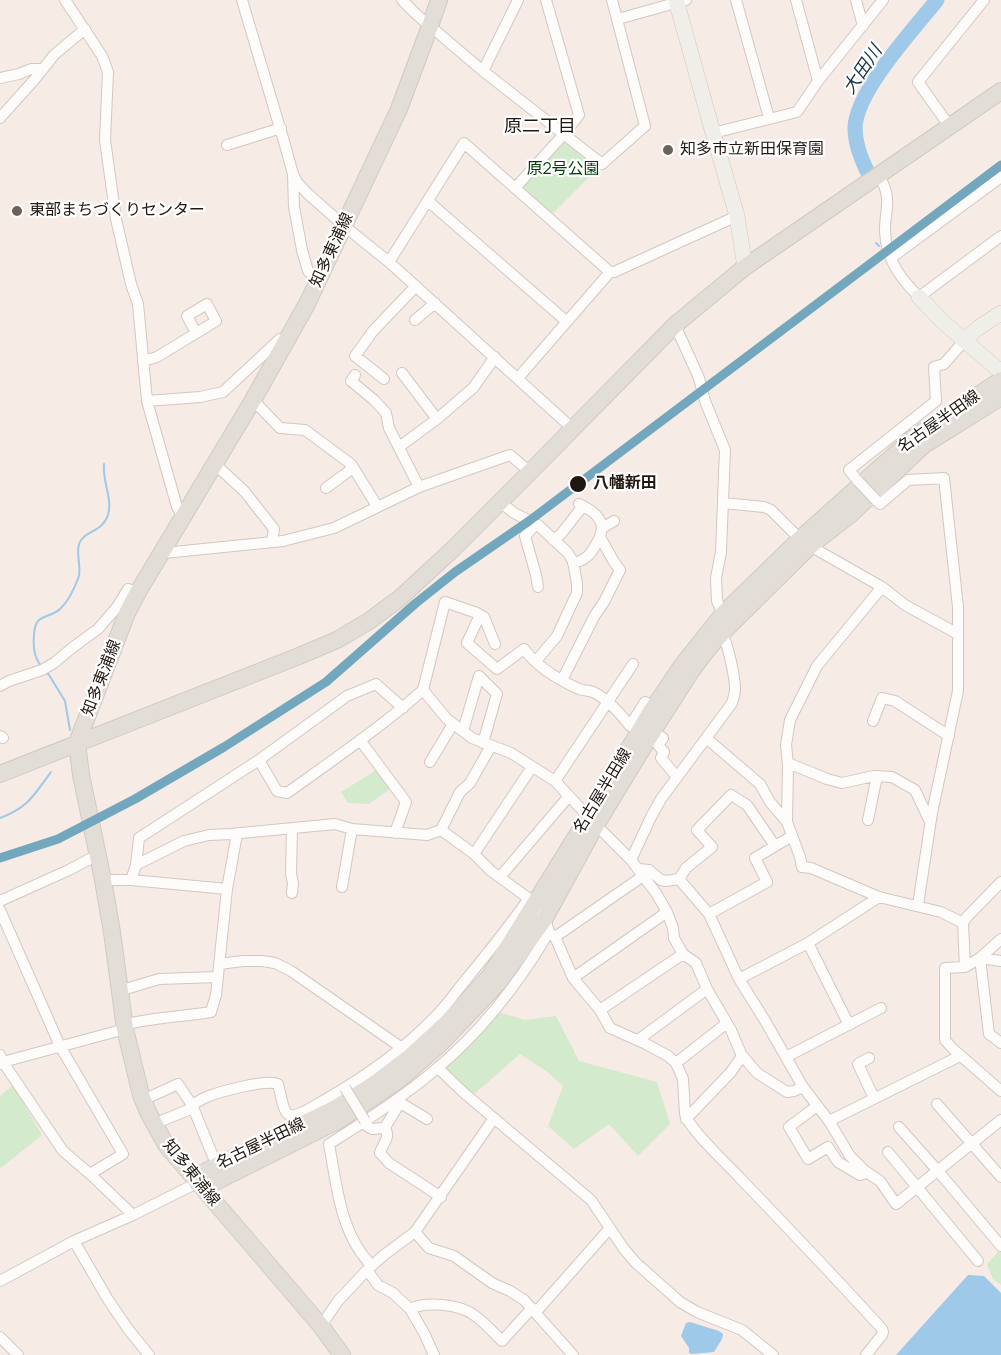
<!DOCTYPE html>
<meta charset="utf-8">
<style>
body{margin:0}
canvas{display:block;background:#f6ebe5}
</style>
<canvas width="1001" height="1355"></canvas>
<script>
const ctx = document.querySelector('canvas').getContext('2d');
ctx.lineJoin = 'round';
function fill(path, color) {
  ctx.fillStyle = color;
  ctx.fill(path, 'evenodd');
}
function trace(path, color, width, dash) {
  ctx.strokeStyle = color;
  ctx.lineWidth = width;
  ctx.lineCap = dash ? 'butt' : 'round';
  ctx.setLineDash(dash || []);
  ctx.stroke(path);
}
function drawText(font, color, halo, rows, align = 'center') {
  ctx.font = font + ' Manrope,"Noto Sans JP",sans-serif';
  ctx.lineWidth = 4.5;
  ctx.setLineDash([]);
  ctx.textBaseline = 'middle';
  ctx.strokeStyle = halo;
  ctx.fillStyle = color;
  for (const [text, x, y, turn = 0] of rows) {
    ctx.save();
    ctx.translate(x, y);
    ctx.rotate((+turn || 0) * Math.PI / 180);
    ctx.textAlign = isNaN(turn) ? turn : align;
    if (halo) ctx.strokeText(text, 0, 0);
    ctx.fillText(text, 0, 0);
    ctx.restore();
  }
}
fill(new Path2D(`
 M564,134l38,30 -54,54 -33,-30z
 M378,769l12,20 -21,15 -21,-1 -7,-11z
 M498,1012l27,8 31,-4 23,45 78,21 13,42 -32,32 -29,-32 -35,25 -26,-23 15,-40 -17,-15 -26,-17 -48,42 -27,-24 7,-16z
 M13,1085l29,50 -41,33 -1,-2v-70z
 M1001,1249v36l-8,-6 -6,-15z`), '#d4eacc');
fill(new Path2D(`
 M968,1275l16,1 17,17v62h-105z
 M690,1322l29,9 4,3 -1,5 -8,13 -22,2 -3,-1v-5l-8,-12 5,-13z`), '#9ec9e8');
trace(new Path2D(`
 M876,243l3,3
 M41,666c-2,-3 -4,-6 -5,-9 -3,-8 -4,-31 3,-37 6,-5 15,-5 21,-11 9,-8 15,-22 19,-33 2,-11 -3,-22 0,-32 5,-14 23,-11 29,-29 5,-16 -6,-34 -4,-51
 M46,672l3,3 16,26 5,29
 M0,818c28,-10 34,-23 51,-46`), '#9ec9e8', 2);
trace(new Path2D(`
 M867,171c-7,-15 -12,-28 -12,-44 2,-37 58,-97 82,-127`), '#9ec9e8', 15);
const street = new Path2D(`
 M65,0l37,56 6,16 -3,68 11,79 15,65 7,20 9,97 30,106 6,9
 M242,0l43,145 8,29 4,8 10,11 36,32 46,37 184,167
 M402,0l15,15 66,56 119,93 43,-38 -33,-126
 M736,0l33,118
 M796,0l22,81
 M856,0l7,26
 M618,19l68,-19
 M483,71l35,-71
 M0,78l19,-4 12,-5h12
 M0,118l35,-39 19,-24 31,-26
 M950,127l-32,-45 66,-82
 M713,133l84,-21 21,-31 65,-81
 M227,145l54,-17
 M293,175l1,32 8,43 6,21 10,9
 M879,175c14,26 6,31 6,56 1,28 15,47 34,66l82,-61
 M515,188l49,-54 15,-19 -33,-115
 M428,201l138,120
 M891,258l110,-81
 M389,262l75,-119 146,129
 M415,320l20,-17
 M675,325l24,53 6,23 20,49 -4,102 -5,26 1,23 6,13
 M143,361l14,-4 59,-36 -9,-17 -20,12 9,17
 M402,373l35,46
 M355,375l-4,6 23,19 12,13 3,15 30,59
 M518,378l92,-106h4l123,-56
 M384,379l-29,-23 18,-25 43,-45
 M253,400l27,28 25,2 46,34 26,42
 M147,401l53,-4 23,-5 57,-53 6,2
 M399,447l38,-28 36,-31 22,-31
 M214,463l31,29 29,37 -2,13
 M858,481l-9,-11 87,-69 -2,-34 10,-3 20,-23
 M326,488l27,-20
 M876,500l4,4 28,-24 36,-2 14,129v84l-26,122 -14,92
 M500,502l14,11 24,12 29,27 6,9 4,23v9l-20,43 -21,25
 M723,503l41,4 7,3 29,29 10,7 72,41 23,18 53,29
 M579,504c10,5 22,11 23,24
 M536,524l-11,12 11,39 2,12
 M553,540l8,-6 22,-28
 M161,551l3,2 119,-12 51,-13 85,-41 91,-32 20,17
 M573,563c16,-3 20,-13 27,-26
 M480,615l-13,28 30,26 27,-20c13,18 35,31 55,40 5,2 9,1 14,3 15,7 27,21 37,34l15,-24 8,5
 M562,680l33,-65 9,-13 16,-32 -6,-8 -14,-25 2,-9 12,-7
 M0,686l9,-5 33,-11 12,-7 18,-15 26,-19 19,-22 11,-18 10,3
 M423,690l22,-88 32,11 7,4 11,27
 M873,721l9,-23 13,3 54,35
 M463,731l16,-55 18,18 -14,49
 M653,731l10,7 -5,7 6,7 -3,6 16,19
 M0,736l3,2
 M706,738l54,46 10,18 17,20 13,35 2,10 9,1 68,29 62,15 22,11
 M360,740l46,62 -11,31
 M259,760l18,31 10,2c46,-33 93,-65 136,-103l24,29 25,19 39,15 44,28 41,44 35,35 25,33 11,19 6,16 1,10 9,16 13,9 11,26 24,41 11,26 -11,16 -45,47
 M430,762l23,-38
 M788,763l39,16 15,4 32,-7 18,1 23,13 15,32
 M555,781l78,-117
 M868,820l9,-44
 M787,822l1,-57 -2,-20 4,-25 27,-54 65,-79
 M441,830l19,-38 10,-9 21,-37
 M474,854l58,-87
 M631,860l20,-43 10,-18 71,-96c1,-4 3,-9 3,-14 0,-13 -7,-44 -13,-56
 M136,865l48,-24 25,-6 22,-1 104,-10 17,5 75,6 14,-5 33,24 17,17 44,32 10,15 4,14 6,5 18,41 27,32 10,18 36,16 22,12 8,7 7,16 2,35c4,15 42,50 54,63 48,50 96,100 143,152l1,3 -1,3 -16,20
 M639,869l10,1 12,10 5,1 13,-2 30,35 30,65 25,40 39,68 26,34 21,35 15,15 15,10 16,23 105,-84
 M500,877l69,-81
 M679,879l7,-11 26,-21 -15,-17 34,-35 16,10 28,41
 M103,880h28l96,9 -11,106 -5,17c-29,5 -58,5 -87,13
 M131,880l5,-15 3,-27 120,-78 88,-64 29,-12 27,24
 M342,887l10,-58
 M227,889l10,-55
 M292,893l1,-10 -2,-9 1,-46
 M0,901l69,-31 28,-15
 M0,910l60,136 63,108 -33,20
 M709,914l58,-32 -12,-24 37,-22
 M555,937l88,-61
 M1001,939l-21,19 -15,9 -20,1v72l8,9 48,42
 M808,943l41,82
 M980,958l9,76 12,9
 M980,958l21,3
 M219,964l24,-3h19l13,2 16,8 111,77
 M965,967l-2,-44 3,-5 35,-36
 M573,978l94,-66
 M739,979l69,-36 71,-46
 M119,991l40,-12 59,-2
 M600,1010l83,-56
 M638,1040l69,-51
 M741,1054l16,19 30,19 7,-1 9,-4
 M0,1055l3,7 60,89 27,23 43,41
 M786,1057l95,-49
 M869,1058l-11,6 16,34
 M676,1063l51,-40
 M0,1064l3,-2 122,-33
 M438,1068l26,25 127,107 33,49 12,14 44,39 17,10 45,18 31,25
 M143,1100l35,-16 14,21c6,-3 11,-7 17,-9 14,-5 57,-17 69,-12 2,7 5,27 10,30 7,5 26,-8 33,-12 41,-23 81,-51 114,-85 11,-11 20,-24 29,-35 23,-28 45,-55 65,-84
 M399,1102l28,17
 M937,1104l64,73
 M192,1105l25,61
 M817,1106l-28,21 19,32 20,-12 10,15 22,13 7,-2
 M829,1121l131,-65
 M362,1123l10,6 10,-1 4,2c4,9 -4,14 -6,23l9,10 52,34
 M154,1124l39,-16
 M899,1127l39,44 63,75
 M384,1129l14,-23 1,-4 -1,-3
 M888,1152l90,109
 M415,1232l14,16 25,8 38,27 18,8 14,9 49,55
 M74,1241l33,57 21,31 21,26
 M372,1266c-32,-32 -35,-80 -43,-122 36,-23 73,-46 106,-74 46,-38 84,-87 114,-138
 M367,1270l11,15 15,8 17,16 14,24 10,22
 M0,1281l74,-40 59,-26 64,-32
 M410,1309c16,-8 49,-5 64,6 10,7 19,17 28,26l30,-33
 M536,1312l74,-84
 M321,1326l17,-25 29,-31 17,-15 31,-23 79,-114
 M0,1337l18,18`);
const secondary = new Path2D(`
 M676,0l37,133 24,83 8,51
 M919,297l24,25 58,50
 M964,341l14,-13 23,-15`);
const primary = new Path2D(`
 M1001,380l-88,58 -113,101 -77,75 -40,50 -33,49 -62,104 -98,159 -42,46 -37,34 -38,29 -39,24 -132,64 -5,10 12,2 130,-65 61,-41 41,-36 57,-60 47,-65 51,-93 57,-94 39,-61 15,-20 15,-17 88,-87 40,-31 74,-70 77,-48
 M0,774l299,-118 38,-16 32,-19 31,-23 53,-49 77,-77 145,-147 70,-58 256,-176
 M342,1355l-21,-29 -155,-181 -18,-33 -7,-17 -16,-66 -13,-97 -9,-52 -22,-105 -4,-32 50,-130 11,-21 115,-192 54,-96 92,-195 31,-83 9,-26`);
trace(street, '#d2c7c1', 12);
trace(secondary, '#d2c7c1', 16);
trace(primary, '#cfc9c6', 18);
trace(street, '#fefcfb', 10);
trace(secondary, '#f0eee8', 15);
trace(primary, '#e2ded7', 16);
const streetBridge = new Path2D(`
 M858,481l18,19
 M345,1088l20,33`);
trace(streetBridge, '#d2c7c1', 12, []);
trace(streetBridge, '#fefcfb', 10);
trace(new Path2D(`
 M0,858l58,-19 77,-40 89,-52 102,-65 90,-79 39,-31 74,-51 472,-356`), '#72a7be', 9);
for (const [x, y, r, color] of [
 [668,150,6,"#6c615b"],
 [17,211,6,"#6c615b"],
 [578,484,9,"#211711"]
]) {
  const dot = new Path2D();
  dot.arc(x, y, r, 0, 2 * Math.PI);
  ctx.fillStyle = color;
  ctx.fill(dot);
  trace(dot, '#fff', 2);
}
drawText('16px', '#211711', '#fff', [
 ["知多市立新田保育園",680,150],
 ["東部まちづくりセンター",29,211]
], 'left');
drawText('16px', '#003d08', '#fff', [
 ["原2号公園",563,170]
]);
drawText('16px', '#211711', '#fff', [
 ["知多東浦線",332,250,-65],
 ["名古屋半田線",939,422,-35],
 ["知多東浦線",102,678,-69],
 ["名古屋半田線",603,791,-59],
 ["名古屋半田線",261,1144,-26],
 ["知多東浦線",191,1173,51]
]);
drawText('bold 16px', '#211711', '#fff', [
 ["八幡新田",593,484]
], 'left');
drawText('italic 18px', '#173549', '#fff', [
 ["大田川",863,70,-56]
]);
drawText('18px', '#211711', '#fff', [
 ["原二丁目",540,127]
]);
</script>
